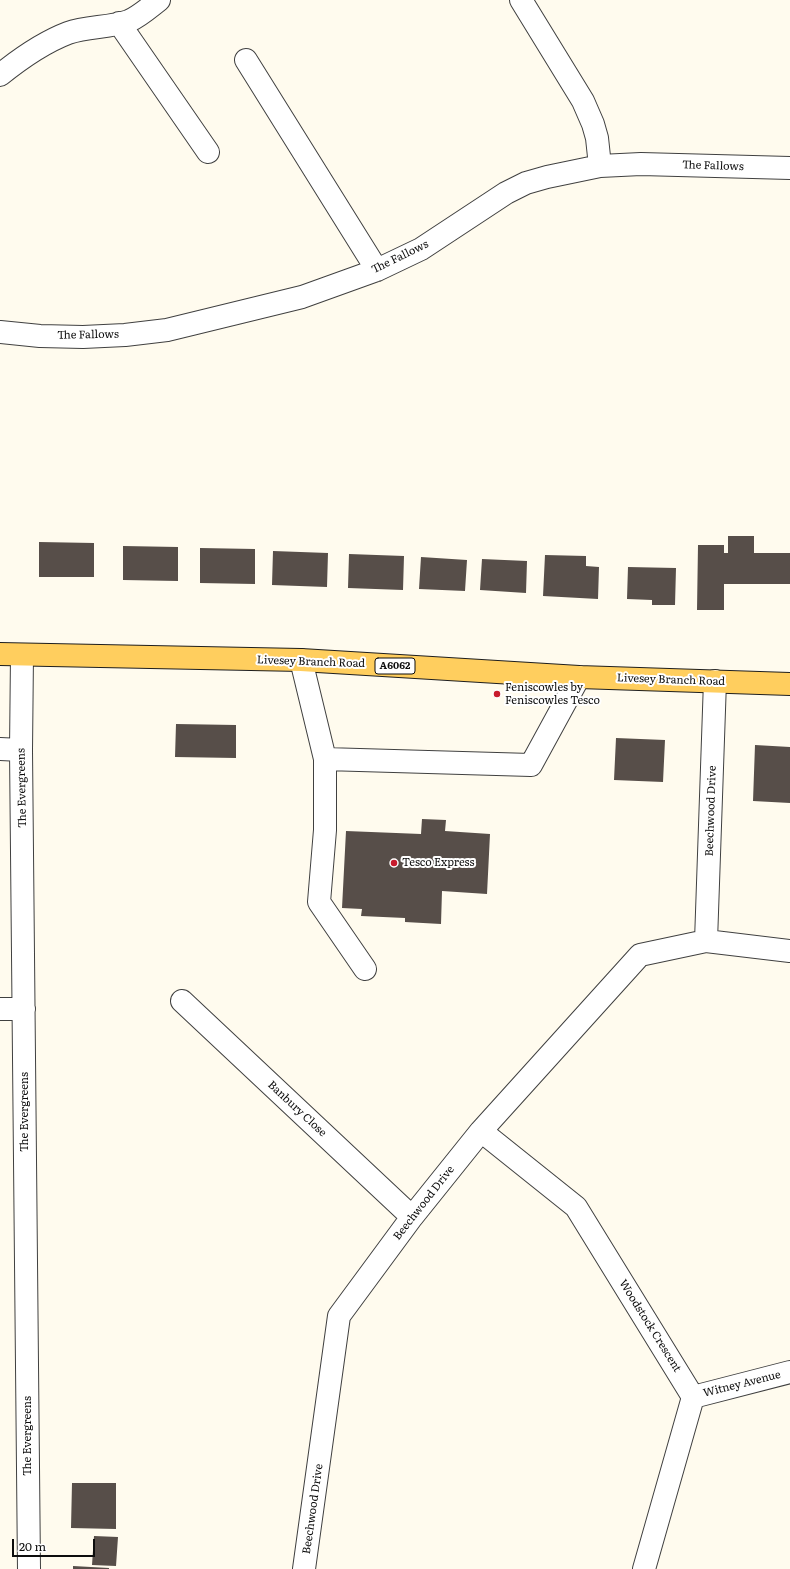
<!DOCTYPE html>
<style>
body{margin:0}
#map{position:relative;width:790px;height:1569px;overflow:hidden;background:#fffbee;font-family:Literata,serif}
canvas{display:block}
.scale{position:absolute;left:12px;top:1539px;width:83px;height:18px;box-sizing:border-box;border:2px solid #0d0d0d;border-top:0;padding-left:5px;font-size:12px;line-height:14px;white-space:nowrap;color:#0d0d0d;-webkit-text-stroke:3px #fff;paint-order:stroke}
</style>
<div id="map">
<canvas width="790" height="1569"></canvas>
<div class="scale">20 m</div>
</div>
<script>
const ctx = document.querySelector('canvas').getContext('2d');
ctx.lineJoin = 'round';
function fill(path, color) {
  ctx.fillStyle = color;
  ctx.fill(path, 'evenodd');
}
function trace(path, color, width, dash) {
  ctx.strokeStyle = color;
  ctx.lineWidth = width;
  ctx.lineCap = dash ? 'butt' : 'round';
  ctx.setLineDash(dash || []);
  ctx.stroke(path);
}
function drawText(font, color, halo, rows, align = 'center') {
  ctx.font = font + ' Literata,serif';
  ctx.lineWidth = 4;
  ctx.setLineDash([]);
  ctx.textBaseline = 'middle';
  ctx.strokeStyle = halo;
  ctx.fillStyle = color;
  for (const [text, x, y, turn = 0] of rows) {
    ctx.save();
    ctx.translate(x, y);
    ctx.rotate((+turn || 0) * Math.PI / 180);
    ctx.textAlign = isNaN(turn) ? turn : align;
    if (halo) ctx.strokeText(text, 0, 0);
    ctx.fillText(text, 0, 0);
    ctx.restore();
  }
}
fill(new Path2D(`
 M728,536h26v17h36v31h-66v26h-27l1,-65h26v8h4z
 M39,542l55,1v34h-55z
 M123,546l55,1v34l-55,-1z
 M200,548l55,1v35l-55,-1z
 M273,551l55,2 -1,34 -55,-2z
 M349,554l55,2 -1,34 -55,-2z
 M545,555l41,1v10l13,1 -1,32 -55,-3z
 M421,557l46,3 -2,31 -46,-2z
 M482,559l45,2 -1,32 -46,-3z
 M628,567l48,1 -1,37h-23v-5l-25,-1z
 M176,724l60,1v33l-61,-1z
 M616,738l49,2 -2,42 -49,-2z
 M755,745l35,2v56l-37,-2z
 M422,819l24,1 -1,11 45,3 -3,60 -45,-3 -1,33 -36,-2v-4l-44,-2 1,-7 -20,-1 4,-77 75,3z
 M72,1483h44v46l-45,-1z
 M94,1536l24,1 -2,29 -24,-1z
 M73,1566l36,2v1h-36z`), '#574e49');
const minor = new Path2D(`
 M521,0l62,101 10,23 4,14 3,28
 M119,23l89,129
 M246,60l131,210
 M0,75c21,-17 42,-32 68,-42 19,-7 41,-5 61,-12 11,-5 21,-14 30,-21
 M0,332l40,4 43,1 42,-2 42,-5 135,-33 75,-27 44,-21 85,-56 20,-10 21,-6 53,-11 41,-2 149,4
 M22,655l-1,95 8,819
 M301,660l24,99 206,6 48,-88
 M0,749l21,1
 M325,759v71l-6,72 46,67
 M706,941l9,-260
 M182,1001l230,216
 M0,1009h24
 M481,1131l95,76 117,190 -49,172
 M693,1397l97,-25
 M304,1569l35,-253 73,-99 69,-86 159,-176 66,-14 84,10`);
const major = new Path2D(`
 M0,654l301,6 278,17 211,7`);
trace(minor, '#404040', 24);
trace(major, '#1e1e1e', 24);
trace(minor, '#fff', 22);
trace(major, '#ffce5e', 22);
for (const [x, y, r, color] of [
 [497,694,4,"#c81b2d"],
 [394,863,4,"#c81b2d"]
]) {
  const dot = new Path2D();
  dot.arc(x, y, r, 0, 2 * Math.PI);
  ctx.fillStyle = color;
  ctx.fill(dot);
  trace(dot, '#fff', 1.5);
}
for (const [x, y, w] of [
 [395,666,40]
]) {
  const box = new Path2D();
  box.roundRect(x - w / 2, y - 8, w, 16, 3);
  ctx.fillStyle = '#fff';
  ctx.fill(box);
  trace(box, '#0d0d0d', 1);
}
drawText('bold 10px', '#0d0d0d', null, [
 ["A6062",395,666]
]);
drawText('11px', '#0d0d0d', '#fff', [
 ["The Fallows",713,166,2],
 ["The Fallows",400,257,-26],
 ["The Fallows",88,335,-1],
 ["Livesey Branch Road",311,662,2],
 ["Livesey Branch Road",671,680,2],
 ["The Evergreens",22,788,-91],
 ["Beechwood Drive",711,811,-88],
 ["Banbury Close",297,1109,43],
 ["The Evergreens",25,1112,-90],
 ["Beechwood Drive",424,1203,-52],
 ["Woodstock Crescent",650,1326,58],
 ["Witney Avenue",742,1384,-14],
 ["The Evergreens",28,1436,-90],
 ["Beechwood Drive",313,1509,-82]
]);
drawText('11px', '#0d0d0d', '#fff', [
 ["Feniscowles by",505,688],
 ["Feniscowles Tesco",505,701],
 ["Tesco Express",402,863]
], 'left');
</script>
